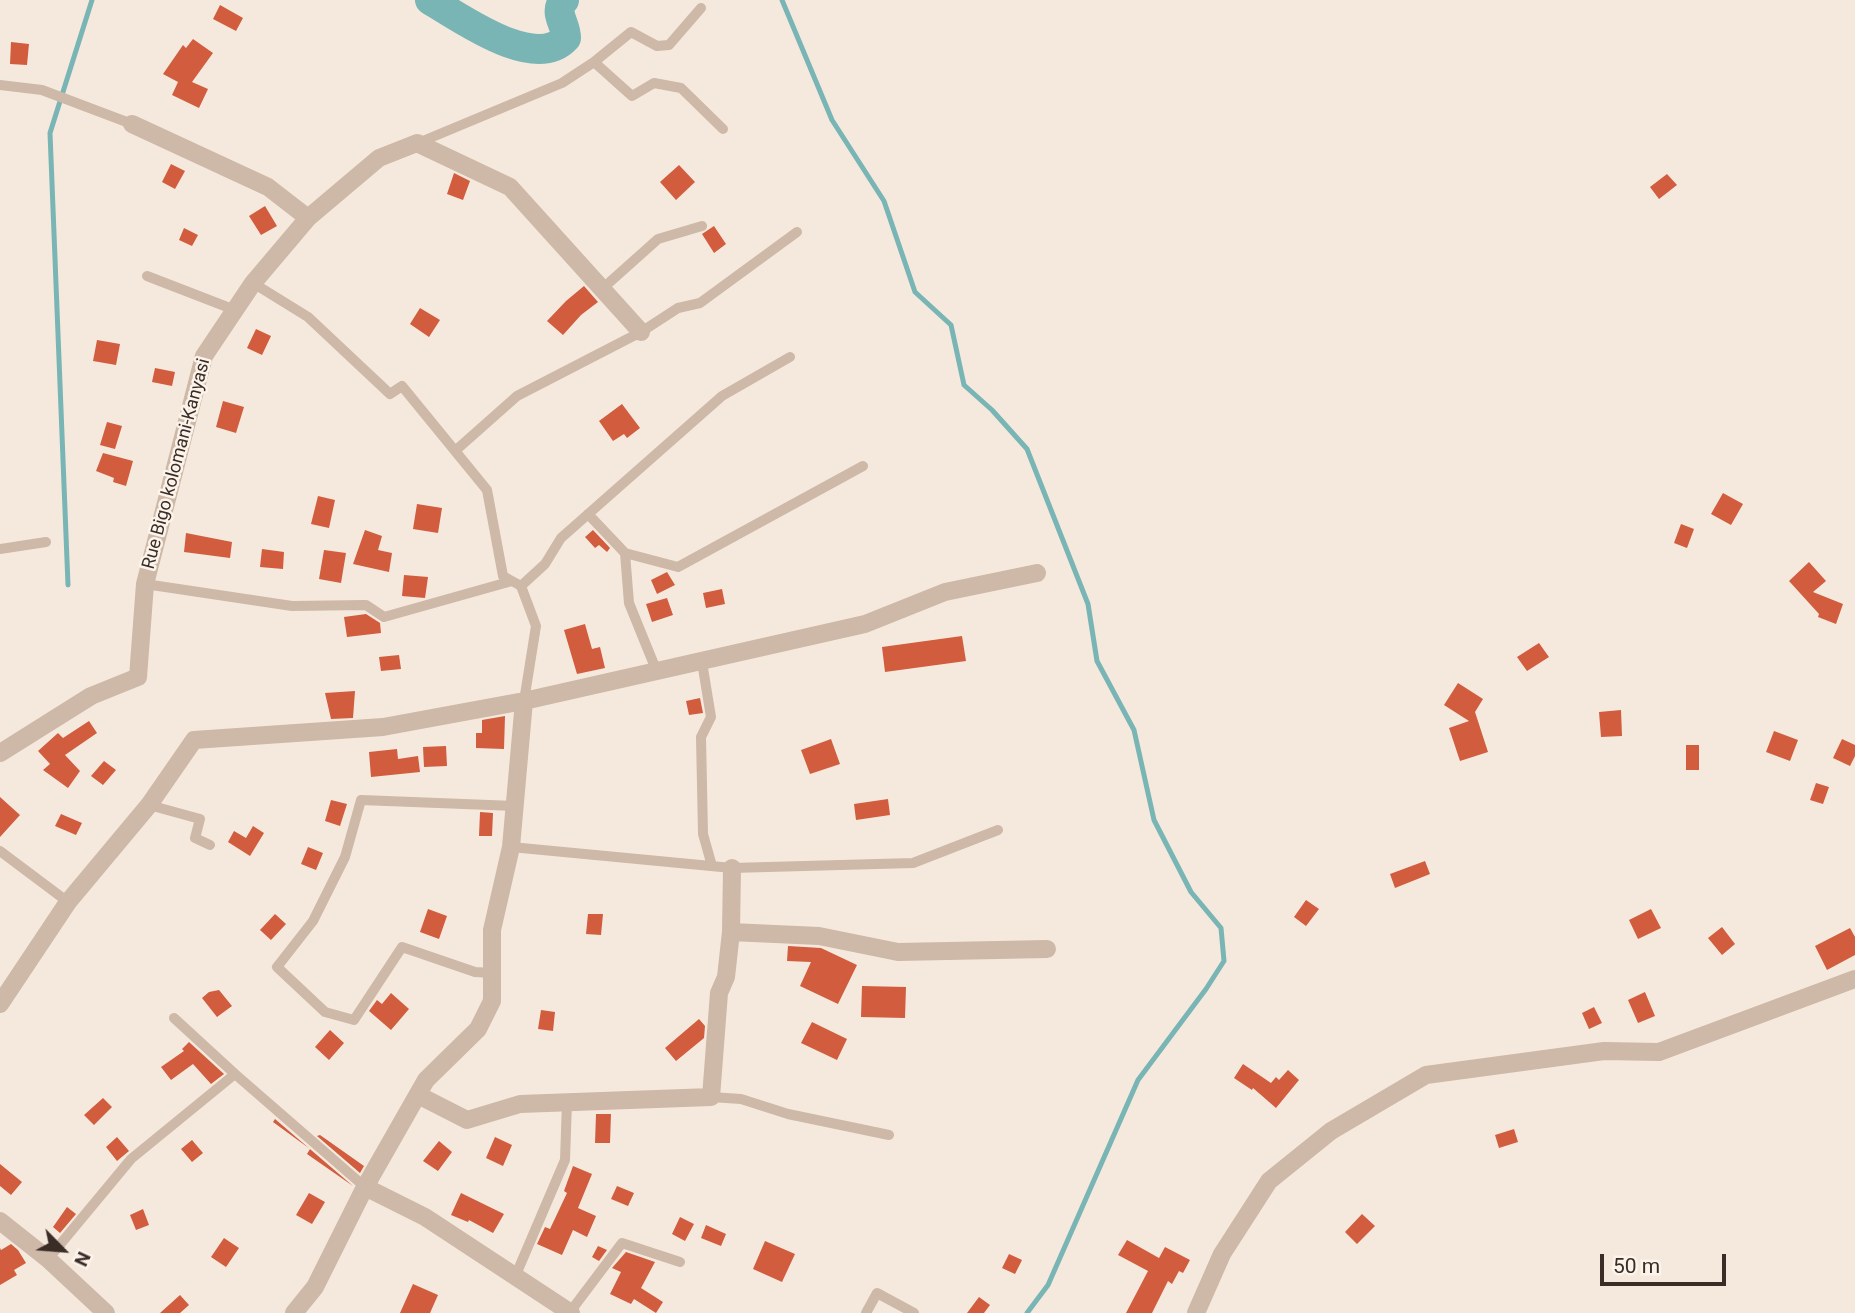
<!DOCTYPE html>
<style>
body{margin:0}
#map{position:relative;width:1855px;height:1313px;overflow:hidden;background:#f5e9dd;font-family:Roboto,sans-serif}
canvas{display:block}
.north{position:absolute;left:28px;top:1215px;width:70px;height:70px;-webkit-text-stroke:5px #fcf3ea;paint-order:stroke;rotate:115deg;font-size:19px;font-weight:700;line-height:28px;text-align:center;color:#3a2d28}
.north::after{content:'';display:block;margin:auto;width:24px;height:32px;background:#3a2d28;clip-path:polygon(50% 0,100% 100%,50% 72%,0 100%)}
.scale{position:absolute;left:1600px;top:1254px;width:126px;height:32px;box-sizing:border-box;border:4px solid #3a2d28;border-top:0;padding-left:9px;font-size:21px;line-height:24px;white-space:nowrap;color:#3a2d28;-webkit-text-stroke:5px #fcf3ea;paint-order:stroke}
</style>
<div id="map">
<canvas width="1855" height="1313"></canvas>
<div class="north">N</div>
<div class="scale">50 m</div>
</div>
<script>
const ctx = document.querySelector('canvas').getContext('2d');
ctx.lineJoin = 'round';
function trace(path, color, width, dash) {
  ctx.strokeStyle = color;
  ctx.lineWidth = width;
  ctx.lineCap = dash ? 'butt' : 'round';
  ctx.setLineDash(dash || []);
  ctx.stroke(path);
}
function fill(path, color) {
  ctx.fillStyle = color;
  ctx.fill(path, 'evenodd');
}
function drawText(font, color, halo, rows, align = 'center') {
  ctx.font = font + ' Roboto,sans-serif';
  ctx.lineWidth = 5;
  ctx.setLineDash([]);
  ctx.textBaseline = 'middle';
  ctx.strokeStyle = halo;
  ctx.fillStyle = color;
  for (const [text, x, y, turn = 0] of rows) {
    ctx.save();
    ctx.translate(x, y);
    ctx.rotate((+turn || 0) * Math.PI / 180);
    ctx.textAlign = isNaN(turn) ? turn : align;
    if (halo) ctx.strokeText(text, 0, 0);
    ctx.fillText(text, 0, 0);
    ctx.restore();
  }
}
trace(new Path2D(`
 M782,0l50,120 52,81 31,91 36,33 13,60 28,25 35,39 61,155 9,57 37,69 20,90 37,72 30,36 3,33 -18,28 -68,91 -90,205 -21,28
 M68,585l-18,-452 42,-133`), '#79b5b5', 5);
trace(new Path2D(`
 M430,0c31,18 105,72 136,38 0,-15 -13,-25 -2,-38`), '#79b5b5', 30);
fill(new Path2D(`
 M220,5l23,13 -7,13 -23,-12z
 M193,39l20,14 -21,29 16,7 -9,19 -27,-13 6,-13 -15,-8 20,-29 3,3z
 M11,42l18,2 -2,21 -17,-1z
 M171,164l14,7 -10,18 -13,-7z
 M679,165l16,17 -19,18 -16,-18z
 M454,173l16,8 -7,19 -16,-6z
 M1667,174l10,11 -18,14 -9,-12z
 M265,206l12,20 -16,9 -12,-19z
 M714,226l12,18 -12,9 -12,-19z
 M184,228l14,7 -6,11 -13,-6z
 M584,286l14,16 -17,13 -18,20 -16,-14 19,-20z
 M420,308l20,12 -11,17 -19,-13z
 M256,329l15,7 -9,19 -15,-7z
 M97,340l23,4 -4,21 -23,-4z
 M155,368l20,4 -3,14 -20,-4z
 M223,401l21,6 -8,26 -20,-6z
 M622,404l18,24 -13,10 -3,-4 -11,7 -14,-20z
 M107,422l15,4 -7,23 -15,-4z
 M103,453l30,8 -7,25 -13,-4 1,-4 -18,-7z
 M1723,493l20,11 -12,21 -20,-11z
 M318,496l17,4 -6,28 -18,-4z
 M417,504l25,4 -4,25 -25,-4z
 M1681,524l13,5 -7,19 -13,-5z
 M365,530l17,6 -4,14 14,3 -3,19 -36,-8z
 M593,530l17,18 -3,4 -8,-7 -4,3 -10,-11z
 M186,533l46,9 -2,16 -46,-6z
 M262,549l22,3 -1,17 -23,-2z
 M324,550l22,3 -5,30 -22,-4z
 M1809,562l17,19 -13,11 30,12 -7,20 -18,-7 1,-3 -30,-33z
 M667,572l8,13 -18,9 -6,-14z
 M404,575l24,2 -3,21 -23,-2z
 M722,589l3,15 -19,4 -3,-15z
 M667,598l6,17 -21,7 -6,-18z
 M366,614l14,9 1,10 -34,4 -3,-20z
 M585,624l7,25 8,-2 5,21 -28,6 -13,-44z
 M962,636l4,25 -81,11 -3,-25z
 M1539,643l10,14 -22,14 -10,-14z
 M399,655l2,14 -20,2 -2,-14z
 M1458,683l25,16 -8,13 13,40 -28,9 -11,-33 20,-7 -25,-16z
 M355,691l-2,27 -22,1 -6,-26z
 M700,698l3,15 -14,2 -3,-14z
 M1621,710l1,26 -21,1 -2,-25z
 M505,716l-1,33 -28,-1v-15h6v-13z
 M89,721l8,12 -32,22 15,16 -12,17 -25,-18 7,-6 -12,-13 20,-18 5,5z
 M1774,731l24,9 -8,21 -24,-9z
 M831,739l9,25 -30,10 -9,-24z
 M1842,739l13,6v11l-5,10 -17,-8z
 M1686,745h13v25h-13z
 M446,746l1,20 -23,1 -1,-20z
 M397,749l1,10 20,-3 2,16 -49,5 -2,-25z
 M104,761l12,9 -13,15 -12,-9z
 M1816,783l13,4 -6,17 -13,-4z
 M0,797l20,18 -20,22z
 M888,799l2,16 -34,5 -2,-16z
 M331,800l16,4 -7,22 -15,-5z
 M480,812l13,1 -1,23h-13z
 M61,814l21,9 -6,12 -21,-9z
 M253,826l11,7 -14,23 -22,-14 6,-11 12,7z
 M308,847l15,6 -7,17 -15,-6z
 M1425,861l5,13 -35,14 -5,-14z
 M1306,900l13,9 -13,17 -12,-9z
 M428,909l19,7 -8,23 -19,-7z
 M1651,909l10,19 -23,11 -9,-19z
 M275,914l11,10 -15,16 -11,-10z
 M588,914h15l-2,21 -15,-1z
 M1722,927l13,17 -13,11 -14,-17z
 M1850,928l5,9v18l-28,15 -12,-24z
 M788,946l33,2 36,17 -19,39 -38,-18 11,-24 -24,-1z
 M862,986l44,1 -1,31 -44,-1z
 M219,990l13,16 -15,11 -15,-19 7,-6z
 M1645,992l10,24 -17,7 -10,-23z
 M391,993l18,16 -18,21 -22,-19 8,-11 5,4z
 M1594,1007l8,16 -13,6 -7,-16z
 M541,1010l14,2 -2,19 -15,-2z
 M699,1019l6,7 -1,12 -28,23 -11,-13z
 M812,1022l35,17 -10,21 -36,-17z
 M330,1030l14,13 -15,17 -14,-13z
 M189,1042l35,32 -13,10 -18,-20 -22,16 -10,-13 23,-16 -2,-2z
 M1243,1064l28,19 5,-6 3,3 9,-10 11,10 -23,28 -23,-20 -1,2 -18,-12z
 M103,1098l9,9 -18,18 -10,-10z
 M596,1114h15l-1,29h-15z
 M275,1119l78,67 -46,-32 3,-5 -37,-27z
 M1514,1129l4,13 -19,6 -4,-13z
 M320,1135l44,31 -4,7 -43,-37z
 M117,1137l12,14 -12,10 -11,-14z
 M495,1137l17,8 -9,21 -17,-8z
 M192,1140l11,13 -11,9 -11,-13z
 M439,1141l13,11 -14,19 -15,-10z
 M0,1164l22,18 -11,13 -11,-9z
 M573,1166l19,8 -14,34 18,8 -9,21 -14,-7 -11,25 -25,-11 8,-17 5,2 17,-36 -3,-2z
 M617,1186l17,7 -6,13 -17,-7z
 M309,1193l16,9 -13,22 -16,-9z
 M461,1193l43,21 -11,19 -24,-13 -1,2 -17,-7z
 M67,1207l9,7 -16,19 -7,-6z
 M143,1209l6,16 -13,5 -6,-15z
 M1362,1214l13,12 -18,18 -12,-12z
 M680,1217l14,7 -9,17 -13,-7z
 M706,1225l20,9 -5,12 -20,-8z
 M224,1238l15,10 -13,19 -15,-10z
 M1127,1240l32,18 6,-11 25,13 -7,13 -4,-2 -7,13 -4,-3 -16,32h-26l22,-42 -30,-16z
 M765,1241l30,13 -13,28 -29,-13z
 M11,1244l7,6 8,13 -12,7 3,5 -17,10v-37l1,2z
 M598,1246l9,4 -8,11 -7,-4z
 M626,1252l29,10 -14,26 22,14 -7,11 -22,-14 -3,5 -21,-10 11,-22 -9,-4z
 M1009,1254l13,6 -7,14 -13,-6z
 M413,1284l25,11 -8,18h-30z
 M180,1295l9,10 -9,8h-20z
 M979,1297l11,8 -6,8h-17z`), '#d15c3e');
trace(new Path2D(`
 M594,62l38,34 22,-13 27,5 42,41
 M0,85l42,5 90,34
 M418,143l144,-60 32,-21 37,-30 26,14 12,-1 32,-37
 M147,276l88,34
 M253,283l55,34 82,77 12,-8 85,104 16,86 18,10 15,40 -12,75
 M602,289l56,-50 44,-13
 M455,451l62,-55 124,-64 37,-24 22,-5 97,-71
 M588,514l37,39 53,14 185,-101
 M0,549l46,-7
 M625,553l4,50 28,69
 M145,584l147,22 74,-1 18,12 128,-36
 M521,586l24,-22 16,-26 161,-142 68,-39
 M702,662l9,55 -10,20 2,97 9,32
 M149,805l51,14 -5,19 15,7
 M511,847l221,21 181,-5 85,-33
 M0,851l68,51
 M492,973l-17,-1 -73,-25 -48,73 -29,-8 -48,-45 36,-46 32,-64 16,-57 154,6
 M174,1018l61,56
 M711,1097l30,2 47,15 101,21
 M48,1259l83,-100 104,-85 130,113
 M515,1277l50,-117 2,-58
 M570,1312l52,-69 58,19
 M866,1313l11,-20 37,20`), '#ceb8a7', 10);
trace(new Path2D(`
 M132,124l136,63 40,31
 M0,753l91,-57 47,-19 7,-93 59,-228 49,-73 55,-65 71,-60 38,-15 93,44 131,145
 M731,932l88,4 79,16 149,-3
 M0,1004l68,-102 81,-97 45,-65 189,-13 141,-26 341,-77 80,-32 92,-19
 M418,1095l49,25 53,-16 191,-7 8,-104 7,-16 5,-45 1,-64
 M365,1187l60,30 146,96
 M0,1221l48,38 58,54
 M294,1313l21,-26 50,-100 61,-107 52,-51 14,-28v-71l19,-83 13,-146
 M1196,1313l26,-59 47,-73 62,-50 95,-56 178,-24 55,1 196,-73`), '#ceb8a7', 18);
drawText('18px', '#3a2d28', '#fcf3ea', [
 ["Rue Bigo kolomani-Kanyasi",177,464,-75]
]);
</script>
